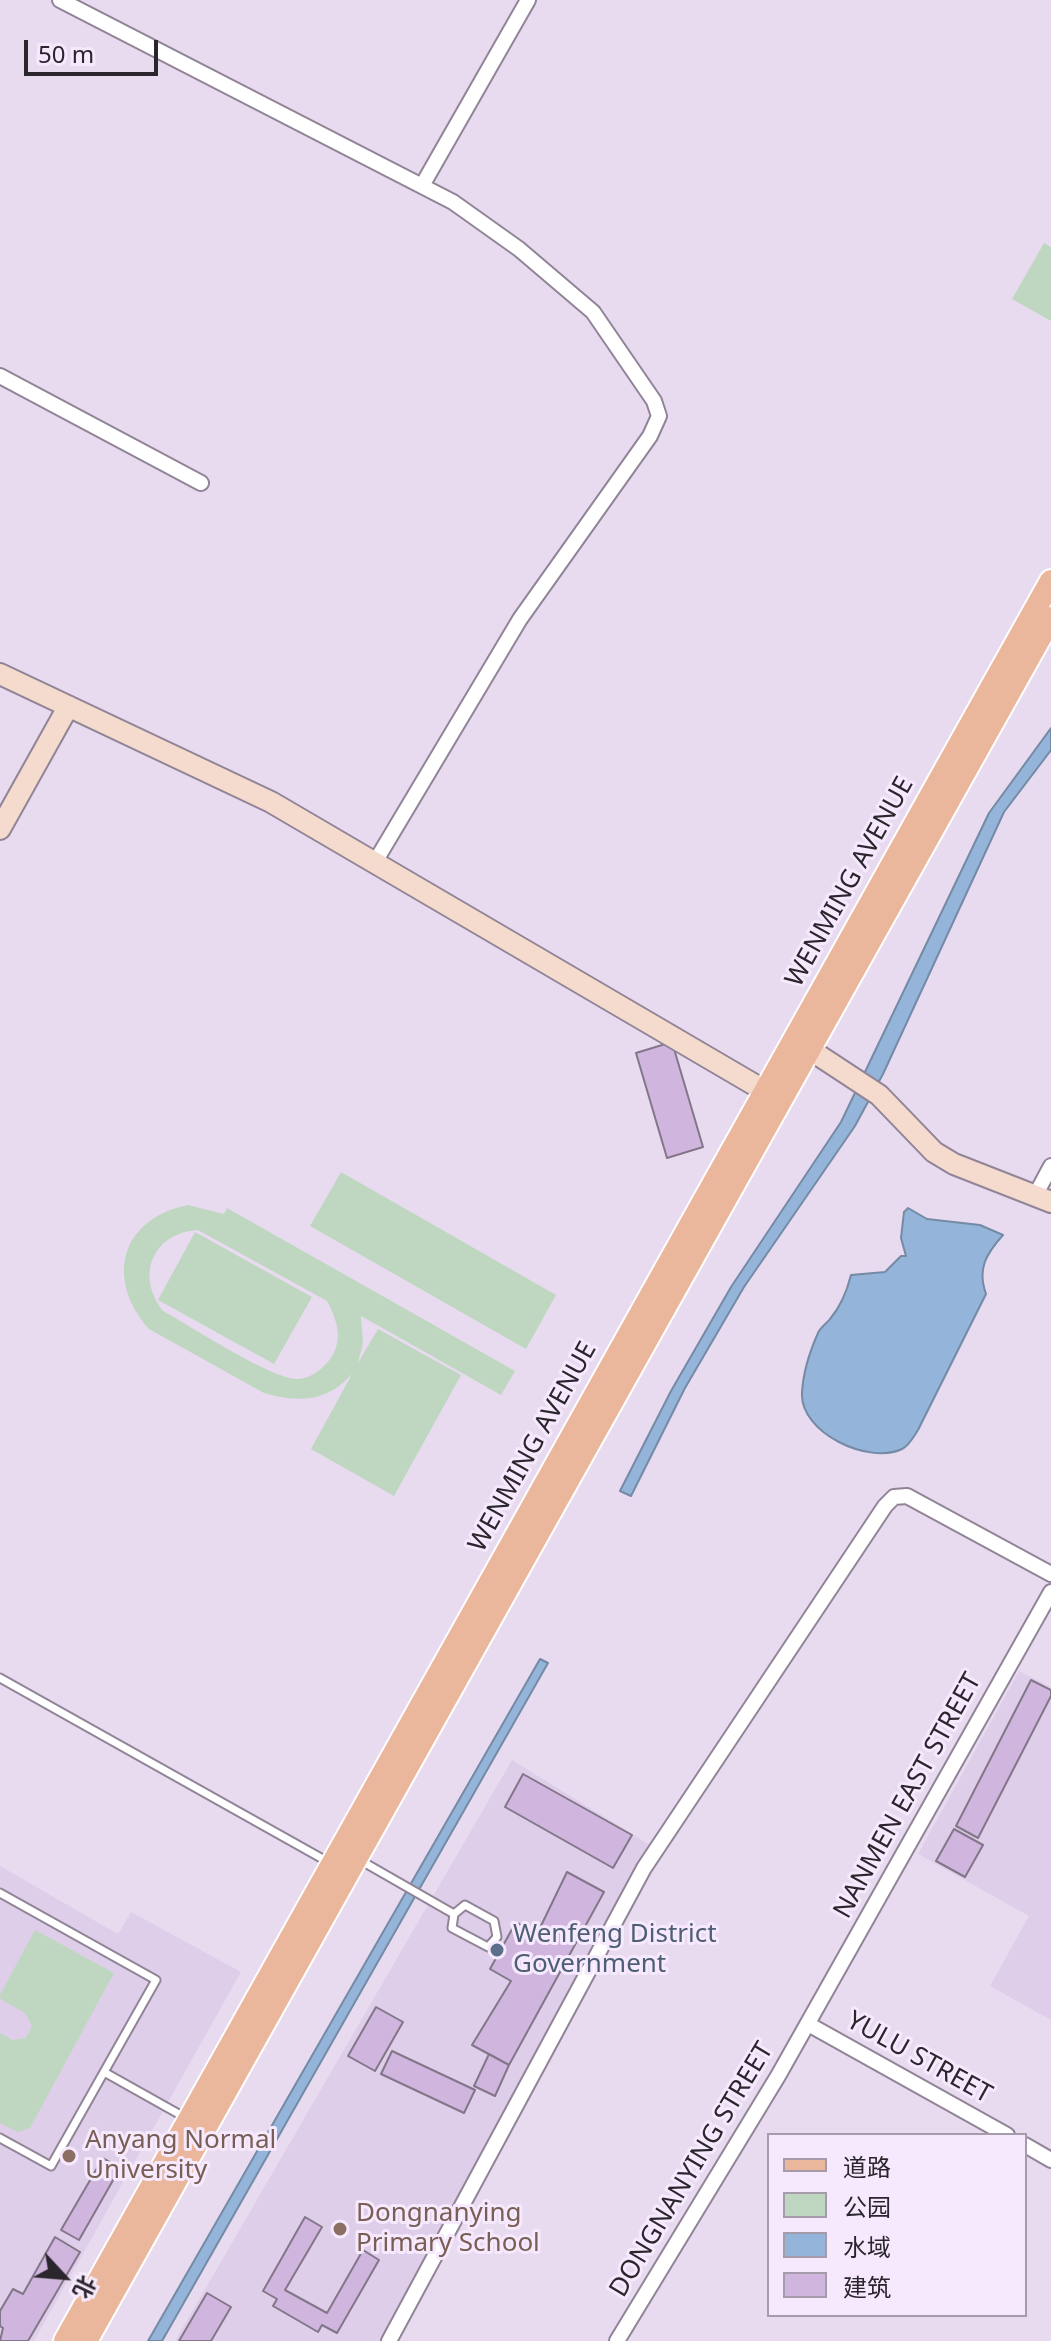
<!DOCTYPE html>
<meta charset="utf-8">
<style>
body{margin:0}
#map{position:relative;width:1051px;height:2341px;overflow:hidden;background:#e8dbf0;font-family:"Noto Sans","Noto Sans SC",sans-serif}
canvas{display:block}
.legend{position:absolute;left:767px;top:2133px;width:260px;height:184px;box-sizing:border-box;background:#f6e9fd;border:2px solid #a59baa;margin:0;padding:10px 14px;list-style:none;font-size:24px;color:#2b262d}
.legend li{display:flex;align-items:center;gap:16px;height:40px}
.legend b{width:40px;border:2px solid #a59baa}
.north{position:absolute;left:24px;top:2237px;width:80px;height:80px;-webkit-text-stroke:6px #f6e9fd;paint-order:stroke;rotate:116deg;font-size:22px;font-weight:700;line-height:32px;text-align:center;color:#2b262d}
.north::after{content:'';display:block;margin:auto;width:28px;height:36px;background:#2b262d;clip-path:polygon(50% 0,100% 100%,50% 72%,0 100%)}
.scale{position:absolute;left:24px;top:40px;width:134px;height:36px;box-sizing:border-box;border:4px solid #2b262d;border-top:0;padding-left:10px;font-size:24px;line-height:28px;white-space:nowrap;color:#2b262d;-webkit-text-stroke:6px #f6e9fd;paint-order:stroke}
</style>
<div id="map">
<canvas width="1051" height="2341"></canvas>
<ul class="legend">
<li><b style="height:10px;background:#eab69c"></b>道路</li>
<li><b style="height:22px;background:#bfd7c0"></b>公园</li>
<li><b style="height:22px;background:#94b5d9"></b>水域</li>
<li><b style="height:22px;background:#d0b6de"></b>建筑</li>
</ul>
<div class="north">北</div>
<div class="scale">50 m</div>
</div>
<script>
const ctx = document.querySelector('canvas').getContext('2d');
ctx.lineJoin = 'round';
function fill(path, color) {
  ctx.fillStyle = color;
  ctx.fill(path, 'evenodd');
}
function trace(path, color, width, dash) {
  ctx.strokeStyle = color;
  ctx.lineWidth = width;
  ctx.lineCap = dash ? 'butt' : 'round';
  ctx.setLineDash(dash || []);
  ctx.stroke(path);
}
function drawText(font, color, halo, rows, align = 'center') {
  ctx.font = font + ' "Noto Sans",sans-serif';
  ctx.lineWidth = 6;
  ctx.setLineDash([]);
  ctx.textBaseline = 'middle';
  ctx.strokeStyle = halo;
  ctx.fillStyle = color;
  for (const [text, x, y, turn = 0] of rows) {
    ctx.save();
    ctx.translate(x, y);
    ctx.rotate((+turn || 0) * Math.PI / 180);
    ctx.textAlign = isNaN(turn) ? turn : align;
    if (halo) ctx.strokeText(text, 0, 0);
    ctx.fillText(text, 0, 0);
    ctx.restore();
  }
}
fill(new Path2D(`
 M1019,1671l32,16v333l-61,-34 39,-70 -111,-62z
 M512,1760l138,85 -270,496h-205z
 M0,1866l118,68 13,-22 110,60 -207,369h-34z`), '#dfcee9');
fill(new Path2D(`
 M1044,243l7,4v74l-39,-22z
 M341,1172l215,123 -30,54 -216,-123z
 M188,1205l36,9 3,-6 288,163 -14,24 -140,-79 2,27 -5,20 20,-34 83,46 -67,121 -83,-47 41,-75c-25,28 -53,29 -88,19l-115,-64c-44,-50 -29,-110 39,-124zM198,1230l129,71c10,19 17,39 3,58 -7,10 -18,18 -30,20 -25,3 -111,-54 -137,-68 -28,-36 -10,-78 35,-81z
 M195,1232l117,65 -38,67 -116,-64z
 M35,1930l79,43 -84,155 -12,4 -18,-9v-90l12,7 14,-2 6,-12 -7,-13 -25,-14v-4z`), '#bfd7c0');
const water = new Path2D(`
 M1051,728v22l-47,62 -121,262 -28,52 -111,161 -59,101 -54,108 -11,-5 51,-100 60,-104 110,-165 148,-309z
 M908,1208l19,11 53,6 23,10c-17,19 -26,34 -17,59l-68,136c-4,6 -9,16 -16,19 -33,16 -102,-16 -100,-56 1,-21 8,-42 16,-60 2,-5 8,-9 12,-14 11,-13 17,-28 21,-44l34,-3 16,-16h5l-5,-18 3,-26z
 M540,1659l8,4 -386,678h-14z`);
fill(water, '#94b5d9');
trace(water, '#748aa5', 2);
const building = new Path2D(`
 M672,1042l31,105 -36,11 -31,-105z
 M1031,1680l20,10v6l-73,142 -22,-12z
 M523,1774l109,61 -19,33 -108,-61z
 M954,1829l29,16 -18,32 -29,-16z
 M567,1872l37,20 -95,173 -37,-20 39,-64 -21,-12 26,-47 21,12z
 M376,2007l27,15 -28,49 -27,-15z
 M392,2051l83,39 -11,23 -83,-39z
 M489,2054l20,11 -14,31 -21,-10z
 M103,2158l17,10 -41,72 -18,-10z
 M305,2217l17,10 -37,63 42,23 36,-63 16,10 -42,73 -15,-8 -4,7 -45,-26 4,-7 -14,-8z
 M55,2237l25,15 -52,89h-28l3,-13 -3,-2v-15l13,-22 10,5z
 M207,2293l24,14 -20,34h-32z`);
fill(building, '#d0b6de');
trace(building, '#827688', 2);
const lane = new Path2D(`
 M0,1678l330,185
 M358,1859l96,55
 M0,1893l156,87 -52,92 82,46
 M465,1905l29,16 3,16 -9,10 -36,-19 2,-14z
 M0,2138l51,28 53,-94`);
const street = new Path2D(`
 M60,0l393,202 66,47 74,63 61,89 5,15 -9,20 -130,183 -145,243
 M423,184l105,-184
 M0,376l201,107
 M1036,1194l15,-28
 M808,2024l199,111
 M1025,2145l26,15
 M389,2341l255,-473 241,-362 9,-9 13,-1 144,78
 M617,2341l161,-265 273,-484`);
const secondary = new Path2D(`
 M0,674l271,128 494,289
 M0,829l68,-122
 M809,1049l70,46 55,57 20,12 97,38`);
const primary = new Path2D(`
 M65,2341l986,-1760
 M86,2341l965,-1723`);
trace(lane, '#908496', 11);
trace(street, '#908496', 18);
trace(secondary, '#908496', 24);
trace(primary, '#fff', 26);
trace(lane, '#fff', 7);
trace(street, '#fff', 14);
trace(secondary, '#f4dbce', 20);
trace(primary, '#eab69c', 22);
for (const [x, y, r, color] of [
 [497,1950,8,"#5c6f8a"],
 [69,2156,8,"#8d6e63"],
 [340,2229,8,"#8d6e63"]
]) {
  const dot = new Path2D();
  dot.arc(x, y, r, 0, 2 * Math.PI);
  ctx.fillStyle = color;
  ctx.fill(dot);
  trace(dot, '#f6e9fd', 3);
}
drawText('26px', '#2b262d', '#f6e9fd', [
 ["WENMING AVENUE",850,882,-61],
 ["WENMING AVENUE",533,1447,-61],
 ["NANMEN EAST STREET",908,1796,-61],
 ["YULU STREET",919,2058,29],
 ["DONGNANYING STREET",692,2170,-59]
]);
drawText('26px', '#4e5e75', '#f6e9fd', [
 ["Wenfeng District",513,1935],
 ["Government",513,1965]
], 'left');
drawText('26px', '#785e54', '#f6e9fd', [
 ["Anyang Normal",85,2141],
 ["University",85,2171],
 ["Dongnanying",356,2214],
 ["Primary School",356,2244]
], 'left');
</script>
